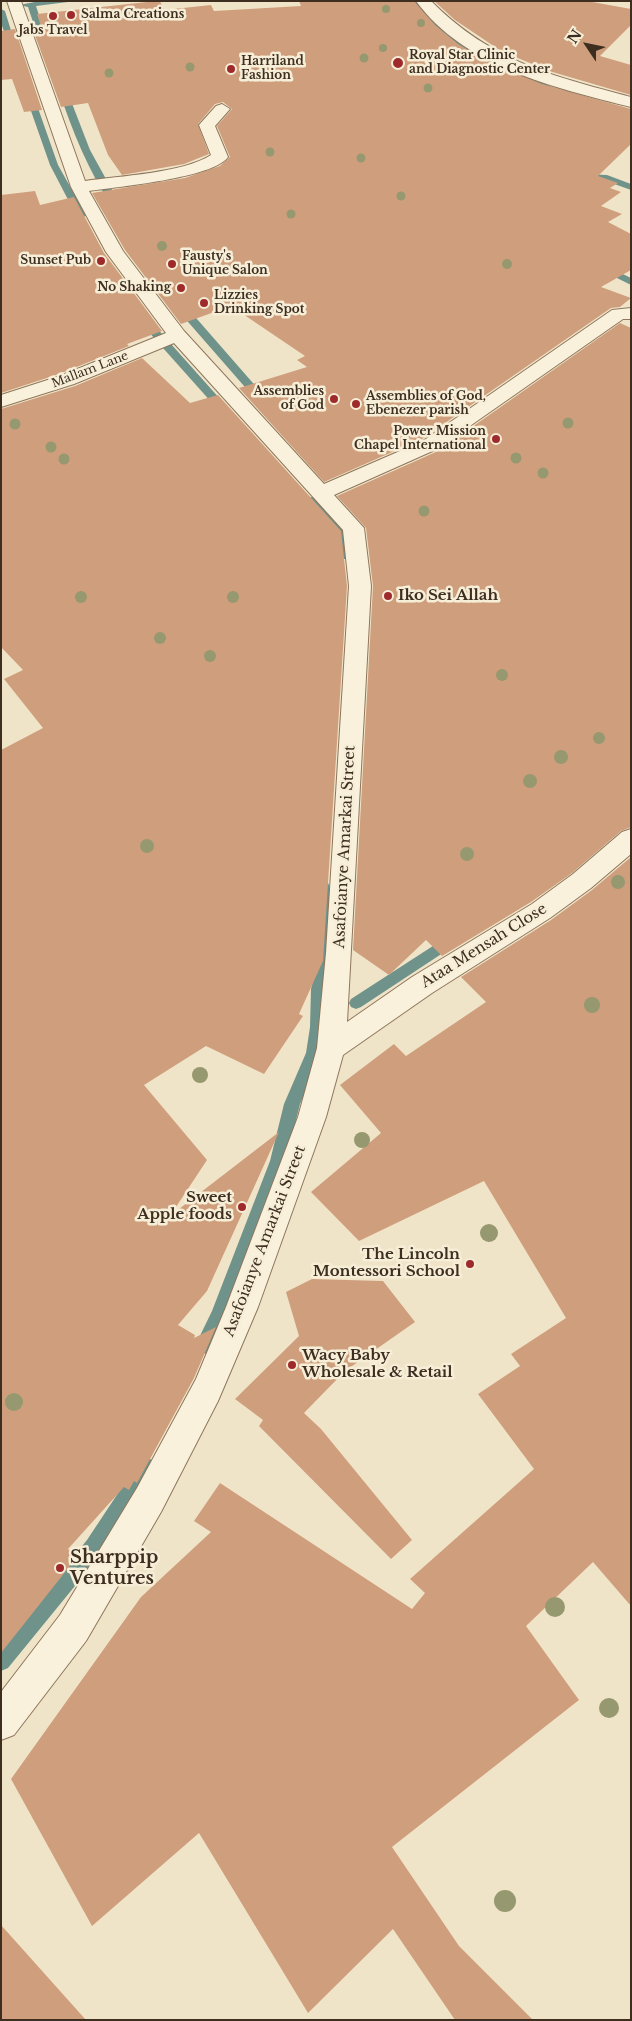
<!DOCTYPE html>
<style>
body{margin:0}
#map{position:relative;width:632px;height:2021px;overflow:hidden;background:#f0e4c8;font-family:"Libre Baskerville",serif}
canvas{display:block}
.frame{position:absolute;inset:0;border:2px solid #3d2e20;pointer-events:none}
.north{position:absolute;left:562px;top:20px;width:50px;height:50px;-webkit-text-stroke:4px #f7eed8;paint-order:stroke;rotate:304deg;font-size:14px;font-weight:700;line-height:20px;text-align:center;color:#3d2e20}
.north::after{content:'';display:block;margin:auto;width:18px;height:22px;background:#3d2e20;clip-path:polygon(50% 0,100% 100%,50% 72%,0 100%)}
</style>
<div id="map">
<canvas width="632" height="2021"></canvas>
<div class="frame"></div>
<div class="north">N</div>
</div>
<script>
const ctx = document.querySelector('canvas').getContext('2d');
ctx.lineJoin = 'round';
function fill(path, color) {
  ctx.fillStyle = color;
  ctx.fill(path, 'evenodd');
}
function trace(path, color, width, dash) {
  ctx.strokeStyle = color;
  ctx.lineWidth = width;
  ctx.lineCap = dash ? 'butt' : 'round';
  ctx.setLineDash(dash || []);
  ctx.stroke(path);
}
function drawText(font, color, halo, rows, align = 'center') {
  ctx.font = font + ' "Libre Baskerville",serif';
  ctx.lineWidth = 5;
  ctx.setLineDash([]);
  ctx.textBaseline = 'middle';
  ctx.strokeStyle = halo;
  ctx.fillStyle = color;
  for (const [text, x, y, turn = 0] of rows) {
    ctx.save();
    ctx.translate(x, y);
    ctx.rotate((+turn || 0) * Math.PI / 180);
    ctx.textAlign = isNaN(turn) ? turn : align;
    if (halo) ctx.strokeText(text, 0, 0);
    ctx.fillText(text, 0, 0);
    ctx.restore();
  }
}
fill(new Path2D(`
 M40,1h36l-40,5 13,40 -4,2 -4,-2 -13,-39 -9,-2z
 M413,1h8l16,21 35,28 82,38 -7,2c-56,-25 -96,-36 -134,-89z
 M1,9l4,2 12,39 -7,-2 -9,-25z
 M62,85l4,3 24,62 32,58 -2,2h-6c-25,-38 -42,-79 -56,-122z
 M28,88l4,3 26,74 28,50 -2,2 -8,-2 -26,-50 -26,-74z
 M584,174l23,1 24,9v6l-25,-9 -25,-2 -2,-2z
 M602,264l29,14v7l-32,-16 -2,-2z
 M175,303h8l83,95v4h-8l-83,-95z
 M142,315l4,1 83,93v4h-8l-83,-93 -1,-2z
 M312,497l4,1 31,32 -1,29h-8l-2,-3 -1,-25 -27,-27v-6z
 M322,879l5,2 2,4 8,30 -2,33 -10,41 1,38 -4,26 -22,51 -14,57 -58,153 -18,38 -6,2 -6,-2 -3,-6 17,-35 58,-150 14,-57 22,-51 4,-26 1,-38 10,-41 2,-33 -8,-30 2,-4z
 M453,933l5,2 2,4 -2,4 -97,64 -5,2 -5,-2 -2,-4 2,-4z
 M146,1457l6,3 3,6 -3,6 -51,82 -93,114 -7,3v-26l86,-105 53,-80z`), '#6f938a');
fill(new Path2D(`
 M156,1h4l4,9 47,-5 3,6 87,-5 -2,-5h115l21,24 23,19 27,16 57,24 89,25v35l-33,32 20,7 -8,5 11,4 -20,14 21,8 -14,8 23,12v36l-30,17 30,11 -11,9 -9,1 -189,131 -98,43 -85,-94 68,-21 -10,-7 8,-4 -74,-50 -50,18 -56,-74 -33,-57 93,-15 35,-12 10,-9 -13,-31 15,-17 -9,-7 -8,2 -17,20 11,30 -25,10 -62,11 -14,-20 -20,-52 -27,4 -29,-80 9,-1 -4,-12z
 M434,1h153l44,8v16l-31,31 31,9v30l-82,-24 -48,-20 -46,-31z
 M15,29l27,81 -18,2 -12,-33 -11,1v-49z
 M35,191l5,14 34,-8 30,56 58,78 -35,13 2,2 -70,28 -58,19v-198z
 M620,323l11,5v499l-10,4 -49,42 -41,29 -89,54 -16,-16 -37,35 -36,-25 20,-364 -7,-58 -29,-32 101,-45z
 M142,358l48,45 28,-8 123,136 6,55 -24,375 -24,53 4,2 -39,58 -58,-28 -62,39 63,75 -37,56 109,-84 -72,159 -29,34 17,10 -1,3 22,-11 -22,51 -57,105 -3,-2 -5,9 -5,-3 -56,62 9,8 -76,96v-903l42,-22 -39,-49 19,-9 -22,-23v-238l74,-23z
 M631,857v749l-38,-44 -67,64 53,74 -187,147 67,99 74,74h-78l-62,-91 -85,84 -109,-180 -107,93 -81,-147 130,-182 70,-65 -17,-11 26,-38 192,126 13,-16 -15,-14 124,-110 -56,-75 42,-28 -9,-12 55,-36 -82,-137 -125,60 -48,-49 70,-59 -41,-48 54,-41 12,12 80,-54 -25,-25 90,-57 41,-30z
 M312,1279l71,2 32,41 -70,49 -41,42 17,16 91,111 -21,19 -132,-133 4,-6 -28,-21 64,-63 -13,-44z
 M1,1925l85,95h-85z`), '#cf9f7d');
const minor = new Path2D(`
 M7,1h14l64,180c34,-5 98,-8 126,-26l-12,-30 17,-19 6,-2 8,5 -15,17 13,31c-14,21 -112,30 -139,34l34,60 61,80 140,153 99,-43 189,-131 19,-2v11h-8l-186,130 -103,46 30,33 7,58 -24,436 65,-45 120,-73 41,-30 49,-42 9,-3v25l-40,34 -41,30 -118,75 -89,62 -17,62 -68,190 -40,94 -57,111 -75,129 -72,94 -13,5v-48l59,-77 77,-127 59,-109 30,-72 72,-190 19,-69 9,-95 23,-367 -6,-56 -169,-187 -100,41 -73,23v-12l59,-19 106,-43 -60,-81 -35,-65z
 M416,1h15c61,61 119,74 200,96v10c-75,-19 -167,-40 -215,-106z`);
trace(minor, '#8d765c', 2);
fill(minor, '#faf1dc');
ctx.fillStyle = '#96986f';
for (const [x, y, r] of [
 [386,9,4],
 [421,23,4],
 [383,48,4],
 [364,58,4.5],
 [190,67,4.5],
 [109,73,4.5],
 [428,88,4.5],
 [270,152,4.5],
 [361,158,4.5],
 [401,196,4.5],
 [291,214,4.5],
 [162,246,5],
 [507,264,5],
 [568,423,5.5],
 [15,424,5.5],
 [51,447,5.5],
 [516,458,5.5],
 [64,459,5.5],
 [543,473,5.5],
 [424,511,5.5],
 [81,597,6],
 [233,597,6],
 [160,638,6],
 [210,656,6],
 [502,675,6],
 [599,738,6],
 [561,757,7],
 [530,781,7],
 [147,846,7],
 [467,854,7],
 [618,882,7],
 [592,1005,8],
 [200,1075,8],
 [362,1140,8],
 [489,1233,9],
 [14,1402,9],
 [555,1607,10],
 [609,1708,10],
 [505,1901,11]
]) {
  ctx.beginPath();
  ctx.arc(x, y, r, 0, 2 * Math.PI);
  ctx.fill();
}
for (const [x, y, r, color] of [
 [71,15,5,"#9e2a2b"],
 [53,16,5,"#9e2a2b"],
 [398,63,6,"#9e2a2b"],
 [231,69,5,"#9e2a2b"],
 [101,261,5,"#9e2a2b"],
 [172,264,5,"#9e2a2b"],
 [181,288,5,"#9e2a2b"],
 [204,303,5,"#9e2a2b"],
 [334,399,5,"#9e2a2b"],
 [356,404,5,"#9e2a2b"],
 [496,439,5,"#9e2a2b"],
 [388,596,5,"#9e2a2b"],
 [242,1207,5,"#9e2a2b"],
 [470,1264,5,"#9e2a2b"],
 [292,1365,5,"#9e2a2b"],
 [60,1568,5,"#9e2a2b"]
]) {
  const dot = new Path2D();
  dot.arc(x, y, r, 0, 2 * Math.PI);
  ctx.fillStyle = color;
  ctx.fill(dot);
  trace(dot, '#f7eed8', 2);
}
drawText('bold 12px', '#3d2e20', '#f7eed8', [
 ["Salma Creations",81,15],
 ["Jabs Travel",53,31,"center"],
 ["Royal Star Clinic",409,56],
 ["and Diagnostic Center",409,70],
 ["Harriland",241,62],
 ["Fashion",241,76],
 ["Fausty's",182,257],
 ["Unique Salon",182,271],
 ["Sunset Pub",91,261,"right"],
 ["No Shaking",171,288,"right"],
 ["Lizzies",214,296],
 ["Drinking Spot",214,310],
 ["Assemblies",324,392,"right"],
 ["of God",324,406,"right"],
 ["Assemblies of God,",366,397],
 ["Ebenezer parish",366,411],
 ["Power Mission",486,432,"right"],
 ["Chapel International",486,446,"right"]
], 'left');
drawText('12px', '#3d2e20', '#f7eed8', [
 ["Mallam Lane",90,370,-21]
]);
drawText('bold 15px', '#3d2e20', '#f7eed8', [
 ["Iko Sei Allah",398,596],
 ["Sweet",232,1198,"right"],
 ["Apple foods",232,1215,"right"],
 ["The Lincoln",460,1255,"right"],
 ["Montessori School",460,1272,"right"],
 ["Wacy Baby",302,1356],
 ["Wholesale & Retail",302,1373]
], 'left');
drawText('15px', '#3d2e20', '#f7eed8', [
 ["Asafoianye Amarkai Street",345,847,-87],
 ["Ataa Mensah Close",484,946,-32],
 ["Asafoianye Amarkai Street",265,1241,-69]
]);
drawText('bold 18px', '#3d2e20', '#f7eed8', [
 ["Sharppip",70,1558],
 ["Ventures",70,1579]
], 'left');
</script>
